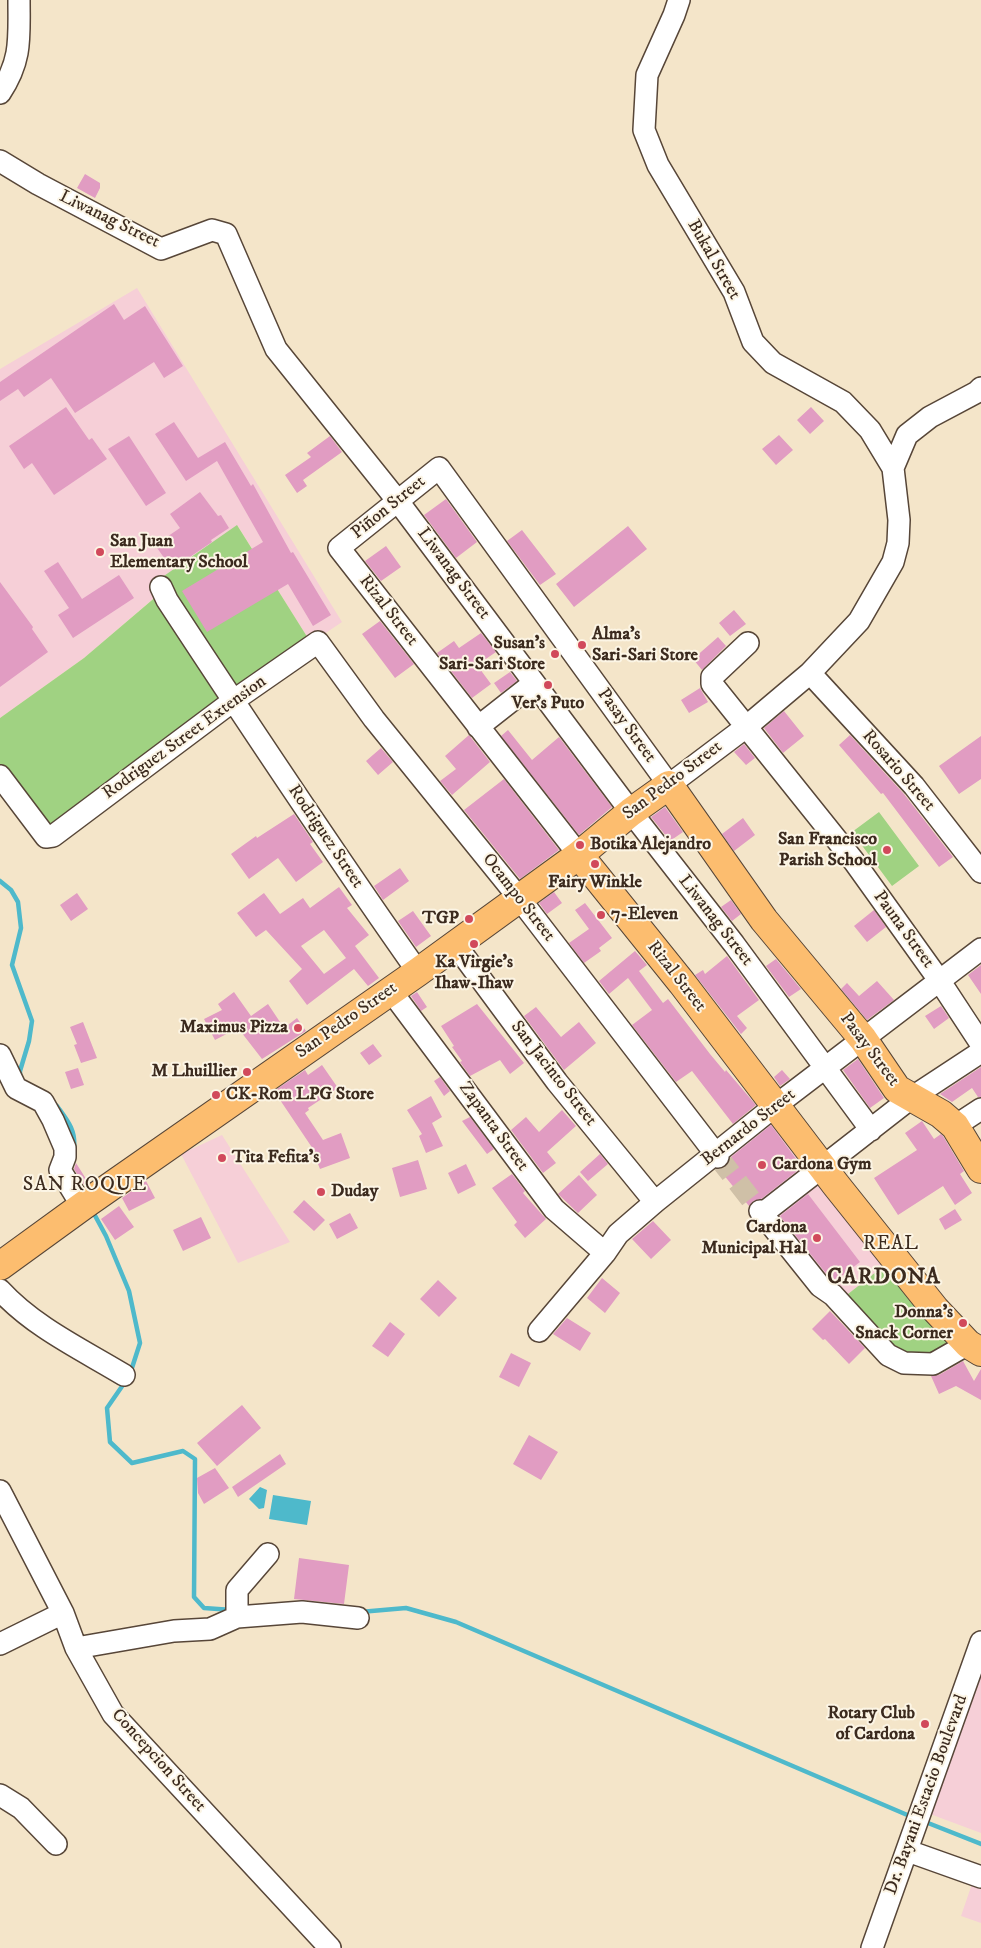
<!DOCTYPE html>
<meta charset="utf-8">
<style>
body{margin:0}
canvas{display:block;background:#f4e5c9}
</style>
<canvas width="981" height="1948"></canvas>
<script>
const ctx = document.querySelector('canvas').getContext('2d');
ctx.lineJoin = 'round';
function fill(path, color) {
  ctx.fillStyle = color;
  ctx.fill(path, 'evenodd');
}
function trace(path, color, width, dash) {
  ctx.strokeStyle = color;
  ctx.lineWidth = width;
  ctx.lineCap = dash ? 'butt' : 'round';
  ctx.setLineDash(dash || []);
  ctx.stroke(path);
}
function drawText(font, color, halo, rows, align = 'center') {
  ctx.font = font + ' "IM FELL DW Pica",serif';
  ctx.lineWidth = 4;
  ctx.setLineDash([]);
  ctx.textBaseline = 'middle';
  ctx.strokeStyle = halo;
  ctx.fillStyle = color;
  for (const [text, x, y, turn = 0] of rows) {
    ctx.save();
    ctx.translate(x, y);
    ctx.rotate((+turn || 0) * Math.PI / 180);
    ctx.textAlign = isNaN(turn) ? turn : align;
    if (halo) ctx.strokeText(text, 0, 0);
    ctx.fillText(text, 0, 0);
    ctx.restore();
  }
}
fill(new Path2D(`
 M137,288l205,334 -31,21 -73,-117 -154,132 -84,60v-349z
 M769,1113l117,151 -43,34 -20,-11 -113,-127z
 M222,1135l68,107 -52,21 -57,-109z
 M981,1665v168l-51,-19z
 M973,1881l8,3v39l-20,-7z`), '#f6cfd7');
fill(new Path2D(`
 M237,525l74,118 -263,189 -48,-66v-48l84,-60 74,-63 3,-17z
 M879,812l40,54 -27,20 -40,-54z
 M886,1264l66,82 -25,14 -29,-3 -55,-59z`), '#a0d282');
fill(new Path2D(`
 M260,1487l7,3 -3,18 -5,1 -10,-10z
 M273,1495l38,6 -4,24 -38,-6z`), '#4eb9cb');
trace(new Path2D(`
 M0,881l11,9 7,12 3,26 -9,37 20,56 -3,20 -9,30v5
 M57,1106c10,14 19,24 17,42
 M92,1210l14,26 23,55 11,52 -10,31
 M125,1382l-18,26 3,34 22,21 51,-12 12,8 -1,138 10,11 28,2
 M360,1612l46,-4 50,14 456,195
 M928,1823l53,21`), '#4eb9cb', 4.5);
fill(new Path2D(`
 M85,174l15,9v5l-5,10 -18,-10z
 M114,304l10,16 21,-14 38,60 -19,12 -10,-16 -79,51 -24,-35 -27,19 -6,-8 -18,12v-19z
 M66,407l23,33 3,-2 15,21 -53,36 -22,-32 -8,6 -15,-23z
 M811,407l13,14 -14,13 -13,-14z
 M174,422l24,36 27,-16 26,44 2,-2 38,69 2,-1 38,63 -18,11 -25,-42 -81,48 -25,-41 81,-49 -46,-81 -31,20 -31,-47z
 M779,435l14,15 -17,15 -14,-16z
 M129,436l37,57 -20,13 -38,-57z
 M330,436l12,16 -39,28 4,6 -10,7 -12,-18 26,-18 -4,-4z
 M200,492l18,24 3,-1 8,13 -18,12 1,2 -40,27 -17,-24 25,-17 -10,-14z
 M446,499l31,43 -21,16 -32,-43z
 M628,526l19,23 -73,58 -18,-23z
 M522,530l34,44 -16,11 -33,-44z
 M386,546l15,21 -20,14 -16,-20z
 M58,562l24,37 37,-24 15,23 -61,40 -15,-23 11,-7 -25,-37z
 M0,582l33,45 -1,2 16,23 -48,35z
 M734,610l12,14 -16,12 -11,-13z
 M380,621l34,43 -19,14 -33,-44z
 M481,633l15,19 -19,13 14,19 -19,14 -35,-45 17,-12 5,7z
 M718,637l8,9 -24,24 -9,-11z
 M510,672l7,9 -16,12 -7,-10z
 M700,688l8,14 -19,11 -8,-13z
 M784,711l20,25 -21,17 -19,-25z
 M508,730l24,30 27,-23 53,70 -33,28 -78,-99z
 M469,735l21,27 -38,33 -12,-14 16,-12 -11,-13z
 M850,735l54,59 49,63 -14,10 -56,-74 -2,1 -42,-49z
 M981,736v43l-22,15 -20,-28z
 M744,744l11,14 -9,7 -12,-13z
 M381,748l12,14 -15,13 -12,-14z
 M504,779l55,71 -39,29 -56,-69z
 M665,807l18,25 -13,9 -19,-24z
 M294,814l19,28 -3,2 13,18 -27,20 -18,-24 -29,21 -18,-25 25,-18 1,2z
 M743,818l12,17 -21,16 -12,-17z
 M400,868l9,13 -26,19 -9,-14z
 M339,887l13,18 -5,3 22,27 -14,11 24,32 -11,8 -14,-17 -47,36 -18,-24 13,-12 -36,-39 -10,7 -19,-24 27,-20 16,21 23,-16 7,10zM324,930l22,28 -22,16 -23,-28z
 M554,892l8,11 -15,11 -8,-11z
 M77,893l11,16 -17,12 -11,-16z
 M731,900l10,14 -9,7 -11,-14z
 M585,903l27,35 -13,10 2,3 -17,12 -15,-20 20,-14 -14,-19z
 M874,910l12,17 -19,15 -13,-16z
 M413,911l18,25 -15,11 -18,-26z
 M635,951l12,14 -8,6 24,32 5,-4 42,55 15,18 1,-2 30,35 -23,19 -41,-53 -16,11 -44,-57 20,-15 -24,-32 -19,16 -10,-13z
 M727,956l32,44 -22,16 10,12 -6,6 -46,-59 8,-5 2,4z
 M776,959l25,30 -12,8 -23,-31z
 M981,965v29l-13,-19z
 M877,981l17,19 -27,20 -26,-31 6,-6 12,13z
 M234,992l17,24 17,-12 16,24 13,-10 9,13 -44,28 -24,-31 -23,12 -11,-21 18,-9 -4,-6z
 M417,992l10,15 -6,4 -10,-15z
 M477,1004l47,59 -14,11 -10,-14 -30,16 -10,-14 2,-1 -10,-14 2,-1 -13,-20z
 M941,1006l8,12 -15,11 -9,-13z
 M536,1007l25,30 18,-15 17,21 -32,27 -40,-54z
 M83,1022l14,36 -16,5 -7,-18 3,-1 -7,-17z
 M373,1044l9,12 -13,9 -9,-12z
 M858,1059l26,39 -14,10 -27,-38z
 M322,1065l16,23 -30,20 1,2 -4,3 18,27 18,-7 9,25 -30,11 -9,-23 -37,-55 31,-21 3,5z
 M981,1067v30h-3l-6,-9 -20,14 -12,-8z
 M78,1068l6,17 -13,4 -6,-17z
 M782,1070l8,9 -10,7 -6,-9z
 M440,1077l10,14 -6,5 -10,-15z
 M431,1096l11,21 -10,6 11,23 -17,7 -7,-17 3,-2 -15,-24z
 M562,1110l14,16 -29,26 9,11 -13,10 -32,-43 15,-13 13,15z
 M470,1117l24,32 -7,5 -25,-33z
 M922,1121l12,18 7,-5 2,2 21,35 -4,3 12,19 -17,12 -12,-19 -45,29 -24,-37 43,-28 -12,-17z
 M771,1125l31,42 -41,32 -8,2 -4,5 -30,-37 7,-2 4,-9z
 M600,1154l8,10 -20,17 -8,-9z
 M418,1160l9,29 -27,8 -8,-29z
 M76,1163l12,19 -4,3 -10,-16z
 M466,1164l10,21 -18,9 -10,-21z
 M512,1174l13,17 -2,2 23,26 -21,19 -11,-13 3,-3 -25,-34z
 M579,1175l18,20 -19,18 -20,-19z
 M146,1181l9,17 -26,13 -7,-13z
 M808,1194l52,68 -25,19 -6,-4 -49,-61z
 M304,1200l21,20 -11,11 -21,-19z
 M119,1206l15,21 -19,13 -14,-21z
 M955,1209l7,11 -17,10 -6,-11z
 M350,1213l8,15 -21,11 -8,-15z
 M201,1217l10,21 -28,13 -10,-21z
 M653,1221l18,19 -20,19 -19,-20z
 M602,1278l18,15 -15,20 -18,-15z
 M438,1280l19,18 -18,19 -19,-18z
 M830,1311l35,37 -16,16 -24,-25 -2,1 -11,-11z
 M567,1318l24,15 -11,18 -27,-17z
 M390,1322l15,12 -17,23 -16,-11z
 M511,1353l20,10 -12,24 -20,-10z
 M963,1361l11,20 7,-12v31l-25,-14 -17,8 -8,-18 8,-1z
 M242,1405l19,23 -44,38 -20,-23z
 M529,1435l29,17 -17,28 -28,-16z
 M280,1454l6,10 -48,33 -6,-10z
 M215,1468l14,20 -25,16 -6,-11 -1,-15z
 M299,1558l50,7 -5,39 -50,-5z`), '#e19cc2');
trace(new Path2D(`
 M718,1157l42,54`), '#cfc0a7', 21, [21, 11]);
const minor = new Path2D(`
 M679,0l-5,15 -27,60 -3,55 14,35 76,127 19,50 20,21 70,39 27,28 23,38
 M0,93c22,-33 19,-55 19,-93
 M0,161l38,23 123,65 51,-19 14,4 50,115 121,151 234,312 103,132 137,186
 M161,587l6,13c82,125 165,250 251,372
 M748,643l-36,34v7l141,176 86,120 42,64
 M810,673l104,113 67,86
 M478,727l56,-44
 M0,776l46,61 7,-1 180,-135 85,-59 56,77 145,179 199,259
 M579,855l-240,-307 100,-80 230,317 77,-58 64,-54 49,-52 34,-59 5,-19 1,-23 -6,-52 14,-33 23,-18 47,-25 4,-4
 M455,944l102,138 98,120
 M391,991l163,218 51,44
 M0,1055l16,33 27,14 10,18 12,28v9l-5,13 22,36
 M955,1126l26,-17
 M760,1211l60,75 13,9 55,60 16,8 29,1 35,-20
 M762,1214l149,-116 70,-46
 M0,1290c34,37 81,59 124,85
 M539,1331l66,-78 13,-19 37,-32 120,-96 206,-157
 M0,1491l63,122 13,35 37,66 217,234
 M237,1617v-27l31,-36
 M0,1644l63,-31
 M76,1648l98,-17 36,-2 27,-12 65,-5 56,6
 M0,1795l21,13 35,36
 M908,1851l73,26
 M872,1948l109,-306`);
const major = new Path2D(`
 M579,855l103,128 154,202 99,124 33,35 13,8
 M0,1266l84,-61 334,-233 161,-117 52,-43 38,-27 95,135 99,119 34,50 44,25 14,12 26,43`);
trace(minor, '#574638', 24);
trace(major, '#574638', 30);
trace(minor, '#fff', 21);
trace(major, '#fcbd6f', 28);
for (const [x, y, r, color] of [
 [100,552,5,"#d1495b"],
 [582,645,5,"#d1495b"],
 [555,654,5,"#d1495b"],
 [548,685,5,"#d1495b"],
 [580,845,5,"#d1495b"],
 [887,850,5,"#d1495b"],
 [595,864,5,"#d1495b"],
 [601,915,5,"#d1495b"],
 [469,919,5,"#d1495b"],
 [474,944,5,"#d1495b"],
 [298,1028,5,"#d1495b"],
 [247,1072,5,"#d1495b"],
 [216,1095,5,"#d1495b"],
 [222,1158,5,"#d1495b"],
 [762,1165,5,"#d1495b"],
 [321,1192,5,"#d1495b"],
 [817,1238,5,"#d1495b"],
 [963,1323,5,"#d1495b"],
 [925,1724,5,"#d1495b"]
]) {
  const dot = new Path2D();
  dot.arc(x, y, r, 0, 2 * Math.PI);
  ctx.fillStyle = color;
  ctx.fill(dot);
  trace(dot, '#fcf5e5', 2);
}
drawText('18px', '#3b2a1e', '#fcf5e5', [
 ["Liwanag Street",109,220,26],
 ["Bukal Street",713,260,60],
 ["Piñon Street",389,508,-39],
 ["Liwanag Street",453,574,53],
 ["Rizal Street",388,611,52],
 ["Pasay Street",626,726,54],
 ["Rodriguez Street Extension",185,738,-36],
 ["Rosario Street",898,771,49],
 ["San Pedro Street",673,781,-37],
 ["Rodriguez Street",325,837,56],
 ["Ocampo Street",518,898,52],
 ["Liwanag Street",715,921,52],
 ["Pauna Street",903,930,54],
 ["Rizal Street",676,977,52],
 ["San Pedro Street",347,1021,-35],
 ["Pasay Street",869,1050,53],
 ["San Jacinto Street",553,1074,52],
 ["Zapanta Street",493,1127,54],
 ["Bernardo Street",749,1128,-38],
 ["Concepcion Street",158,1761,48],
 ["Dr. Bayani Estacio Boulevard",927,1795,-70]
]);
drawText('bold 18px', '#3b2a1e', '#fcf5e5', [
 ["San Juan",110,542],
 ["Elementary School",110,563],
 ["Alma’s",592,635],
 ["Sari-Sari Store",592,656],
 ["Susan’s",545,644,"right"],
 ["Sari-Sari Store",545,665,"right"],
 ["Ver’s Puto",548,704,"center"],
 ["San Francisco",877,840,"right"],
 ["Parish School",877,861,"right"],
 ["Botika Alejandro",590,845],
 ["Fairy Winkle",595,883,"center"],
 ["7-Eleven",611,915],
 ["TGP",459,919,"right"],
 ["Ka Virgie’s",474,963,"center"],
 ["Ihaw-Ihaw",474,984,"center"],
 ["Maximus Pizza",288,1028,"right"],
 ["M Lhuillier",237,1072,"right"],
 ["CK-Rom LPG Store",226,1095],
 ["Tita Fefita’s",232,1158],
 ["Cardona Gym",772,1165],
 ["Duday",331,1192],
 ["Cardona",807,1228,"right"],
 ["Municipal Hal",807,1249,"right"],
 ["Donna's",953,1313,"right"],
 ["Snack Corner",953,1334,"right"],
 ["Rotary Club",915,1714,"right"],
 ["of Cardona",915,1735,"right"]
], 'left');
ctx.letterSpacing = '1px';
drawText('19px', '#3b2a1e', '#fcf5e5', [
 ["REAL",891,1245]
]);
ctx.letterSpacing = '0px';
ctx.letterSpacing = '1px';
drawText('20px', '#3b2a1e', '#fcf5e5', [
 ["SAN ROQUE",85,1186]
]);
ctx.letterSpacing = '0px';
ctx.letterSpacing = '1px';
drawText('bold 22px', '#3b2a1e', '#fcf5e5', [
 ["CARDONA",884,1278]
]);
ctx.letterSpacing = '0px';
</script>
